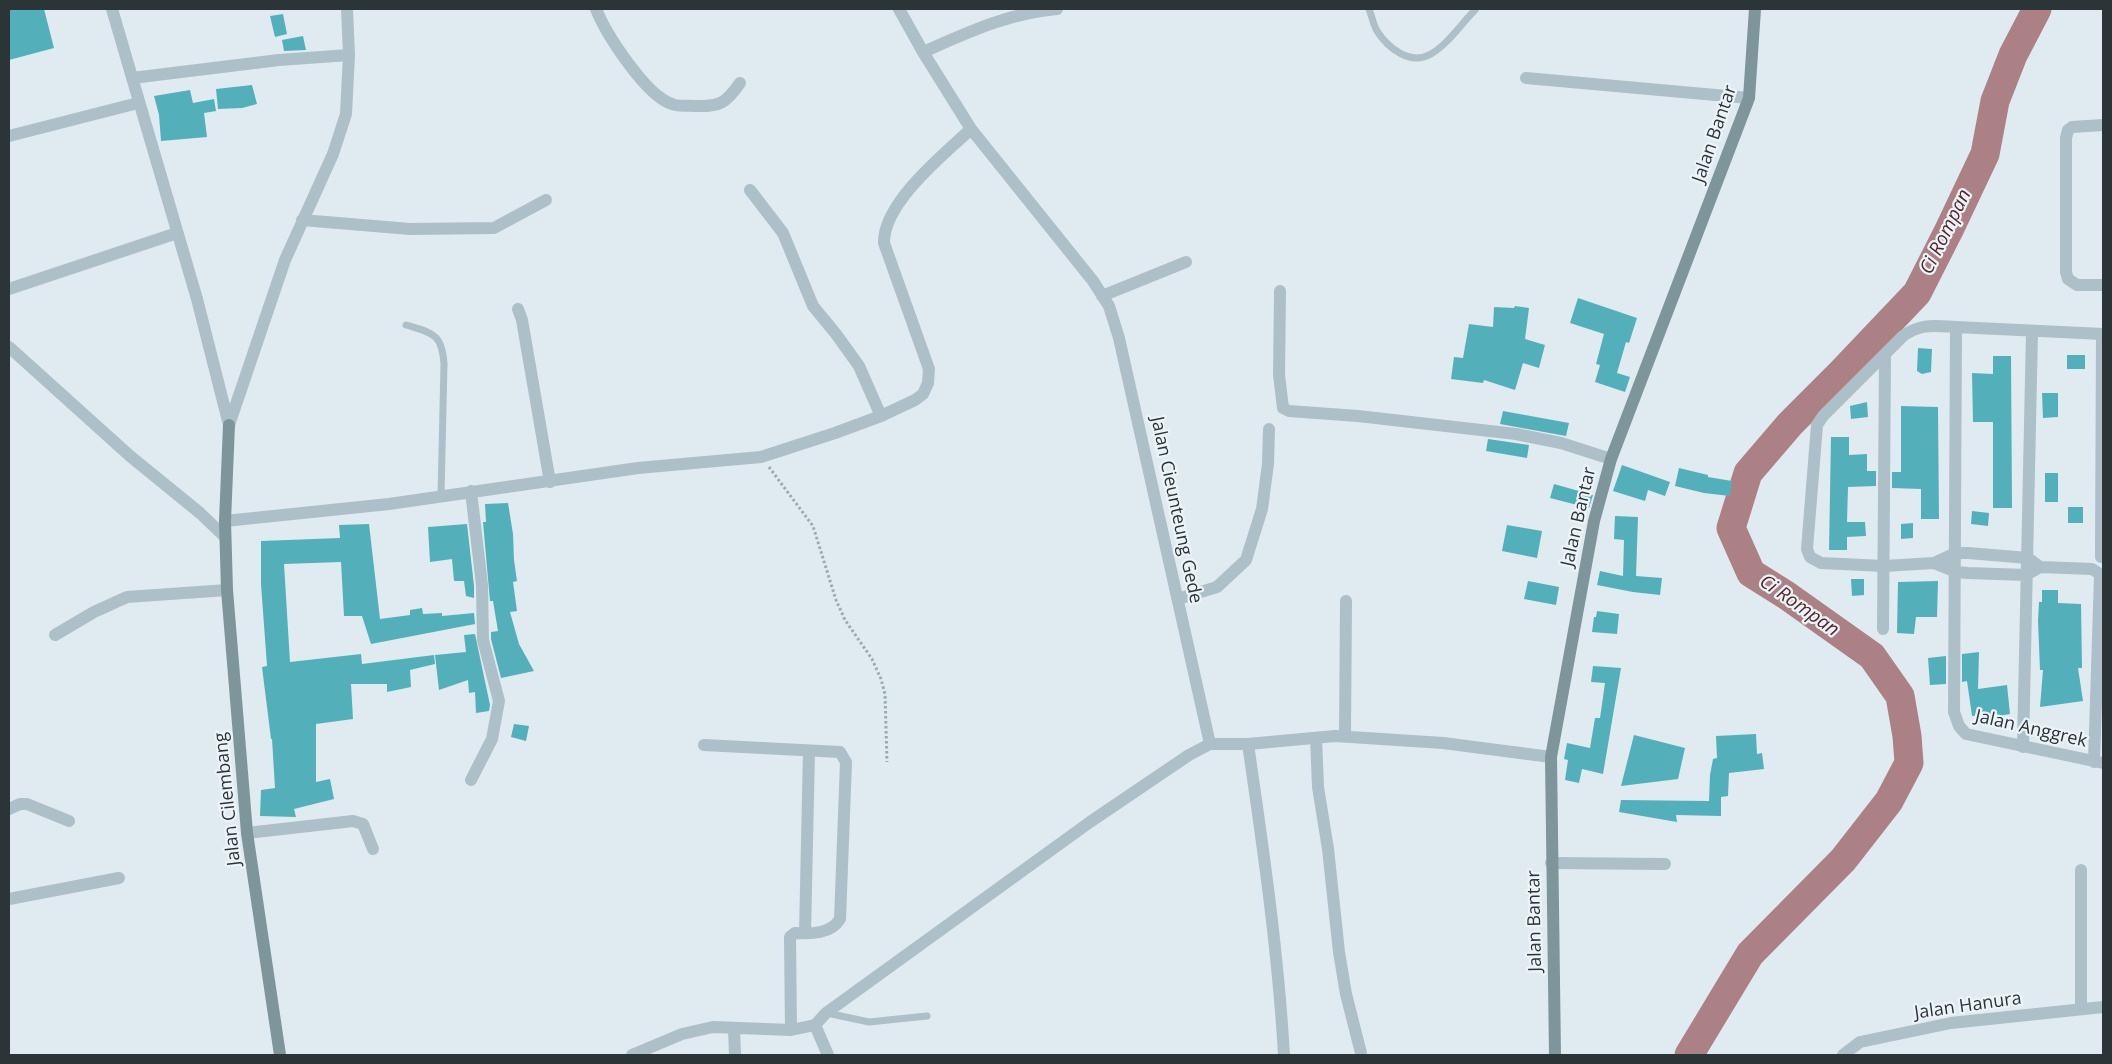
<!DOCTYPE html>
<style>
body{margin:0}
#map{position:relative;width:2112px;height:1064px;overflow:hidden;background:#e0eaf1;font-family:"Open Sans",sans-serif}
canvas{display:block}
.frame{position:absolute;inset:0;border:10px solid #2b3537;pointer-events:none}
</style>
<div id="map">
<canvas width="2112" height="1064"></canvas>
<div class="frame"></div>
</div>
<script>
const ctx = document.querySelector('canvas').getContext('2d');
ctx.lineJoin = 'round';
function trace(path, color, width, dash) {
  ctx.strokeStyle = color;
  ctx.lineWidth = width;
  ctx.lineCap = dash ? 'butt' : 'round';
  ctx.setLineDash(dash || []);
  ctx.stroke(path);
}
function fill(path, color) {
  ctx.fillStyle = color;
  ctx.fill(path, 'evenodd');
}
function drawText(font, color, halo, rows, align = 'center') {
  ctx.font = font + ' "Open Sans",sans-serif';
  ctx.lineWidth = 4.5;
  ctx.setLineDash([]);
  ctx.textBaseline = 'middle';
  ctx.strokeStyle = halo;
  ctx.fillStyle = color;
  for (const [text, x, y, turn = 0] of rows) {
    ctx.save();
    ctx.translate(x, y);
    ctx.rotate((+turn || 0) * Math.PI / 180);
    ctx.textAlign = isNaN(turn) ? turn : align;
    if (halo) ctx.strokeText(text, 0, 0);
    ctx.fillText(text, 0, 0);
    ctx.restore();
  }
}
trace(new Path2D(`
 M1689,1055l61,-101 93,-94 46,-59 20,-38 -2,-27 -7,-40 -28,-40 -86,-61 -35,-22 -20,-45 17,-55 42,-49 51,-51 76,-80 32,-63 36,-76 10,-53 18,-46 24,-46`), '#ac8185', 29);
fill(new Path2D(`
 M9,9h35l10,39 -45,12z
 M283,14l4,20 -12,3 -5,-21z
 M303,36l3,14 -22,1 -2,-11z
 M252,85l5,19 -15,4 -24,1 -2,-20z
 M190,90l3,13 21,-4 2,12 -12,2 3,24 -46,4 -2,-26 -5,-19z
 M1578,298l59,20 -8,25 -3,-1 -9,31 13,4 -5,15 -30,-10 5,-17 -4,-1 8,-30 -34,-11z
 M1515,306l14,2 -4,31 20,6 -6,23 -16,-5 -8,27 -31,-10 -1,3 -32,-4 3,-22 9,1 6,-34 24,3 1,-20 20,1z
 M1918,348l14,1 -1,23 -9,2 -5,-3z
 M2067,355h18v14h-18z
 M1993,356h18l1,152h-19v-86h-20l-1,-49 21,1z
 M2042,393h16v24l-15,1z
 M1867,402l1,15 -17,2 -1,-13z
 M1901,406l37,1 1,112h-18v-30l-29,-1v-16h9z
 M1503,411l66,12 -3,13 -66,-12z
 M1831,437h18v18l18,-1v17h9v15l-28,1 -1,35h18l1,14 -19,1v13h-18z
 M1488,439l41,6 -2,13 -41,-7z
 M1622,465l48,17 -5,14 -17,-6 -3,11 -32,-10z
 M1679,468l29,7v2l24,4 -2,15 -26,-3 -29,-7z
 M2045,473h13v29h-13z
 M1554,484l39,11 -4,13 -39,-10z
 M508,503l5,31 1,26 3,21 -4,1 4,29 -7,1 9,32 15,27 -33,7 -10,-39v-7l7,-1 -5,-30h-3l-7,-79h3l-1,-18z
 M2068,507h15v16h-15z
 M1972,511l17,2 -1,13 -17,-2z
 M1615,516l23,1 -2,59 26,2 -2,17 -27,-3 -36,-7 3,-14 23,5 1,-36 -10,-1z
 M1913,523v15l-12,1v-15z
 M369,524l11,95 30,-4v-5l12,-2 1,6 19,-1v3l32,-3 1,11 -104,20 -9,-28h-18l-3,-54 -57,2 6,98 71,-8 1,10 72,-9 1,9 -25,6 1,17 -24,5v-8h-36l2,35 -37,5v58l14,-3 4,20 -40,10 2,8 -36,-1 1,-26 14,-2 -3,-49h-1l-9,-72 5,-1 -6,-82v-43l79,-3 -1,-13z
 M467,524l7,62v12l-8,-2 -2,-15h-10l-2,-22 -22,3 -2,-35z
 M1507,525l35,6 -5,27 -35,-7z
 M1851,579h13v16l-12,1z
 M1528,581l31,6 -3,18 -32,-6z
 M1938,581l-1,36h-21l-2,17 -17,-1 1,-51z
 M2042,590h16v13l23,1 1,64h-4l5,33 -43,6 3,-37h-3l-2,-49 1,-19h3z
 M1597,611l22,3 -2,20 -25,-2 2,-15h2z
 M475,634l15,71 -1,6 -13,2 -1,-21 -6,1 -1,-13 -29,10 -4,-35 31,-3 -2,-17z
 M1979,652l-1,37 29,-4 3,29 -12,2 -1,-3 -25,3 -5,-35 -5,1v-28z
 M1946,656v28l-16,1 -2,-27z
 M1593,666l28,2 -18,106 -21,-5 -3,14 -14,-3 3,-20 -4,-1 3,-16 23,5 5,-30h5l5,-35 -14,-1z
 M514,724l15,2 -3,15 -15,-4z
 M1756,734l1,20 5,-1 2,16 -35,4 -1,23 -7,1v19l-45,-1 1,7 -58,-10 2,-12 88,1 1,-26 3,-16 4,-1 -1,-22z
 M1634,735l51,13 -7,31 -57,7z`), '#53b0bb');
trace(new Path2D(`
 M769,467l44,59 23,74 9,20 27,39 9,20 4,15 2,68`), '#97abb4', 3, [2.5, 2.5]);
trace(new Path2D(`
 M1369,9c3,7 4,15 8,22 11,17 33,35 54,23 17,-10 30,-30 44,-44
 M406,325c26,8 36,8 38,39l-3,131
 M827,1013l42,9 58,-6`), '#adbfc8', 7);
trace(new Path2D(`
 M112,9l85,290 32,126
 M596,9c10,25 50,87 76,95 6,3 16,1 23,2 25,1 31,-3 45,-23
 M899,9l24,43 48,77 122,152 16,25 10,32 91,406
 M923,52c44,-19 85,-39 134,-43
 M132,78l147,-18 70,-5
 M1526,78l223,20
 M2103,125l-31,2 -4,3 -2,8v134l2,7 9,6h26
 M9,136l129,-33
 M750,190l33,43 30,73 23,28 23,32 22,50
 M302,220l108,9 84,-1 52,-28
 M9,289l168,-56
 M1280,291l-1,84 4,33 6,3 69,5 158,18 45,9 50,16
 M1102,296l84,-34
 M518,309l4,11 28,162
 M1956,327c-21,-1 -35,-4 -53,9l-80,80 -6,9 -10,124 3,8 11,6 63,3 50,-3 22,-10h12l60,5 12,9
 M2103,334l-147,-7 -2,385 5,14 7,8 137,29
 M9,347l121,109 70,57 25,24
 M229,425l56,-165 48,-106 13,-40 3,-59 -2,-46
 M225,521l164,-17 249,-36 123,-11 74,-24 46,-17 34,-16 8,-6 5,-11 1,-14 -45,-126c-1,-40 60,-89 87,-114
 M2101,557l1,-223
 M1934,563l22,9 12,1 58,2 14,-8 52,2 11,7
 M1178,599l39,-12 29,-27 16,-51 6,-45 1,-35
 M1883,629l2,-273
 M55,635l39,-23 33,-15 100,-7
 M1345,736l1,-135
 M1316,738l2,49 10,62 11,103 7,42 15,59
 M1248,744c15,103 30,207 36,311
 M704,745l136,7 6,10 -6,157c-9,15 -29,15 -45,14l-5,4 1,93
 M2023,747l9,-415
 M2094,762l6,-186
 M471,780l21,-41 7,-38 -16,-61 -1,-55 -11,-94
 M9,809l11,-5h7l42,17
 M247,833l106,-12 10,3 10,25
 M1551,863l114,1
 M9,899l110,-21
 M805,933l4,-182
 M2081,1009v-139
 M815,1025l13,30
 M734,1028l1,27
 M632,1055l50,-21 31,-7 78,3 24,-5 11,-12 264,-191 99,-67 21,-11h38l87,-8 108,7 108,14
 M1843,1055l17,-13 91,-19 152,-16`), '#adbfc8', 12);
trace(new Path2D(`
 M229,425l-4,96 2,69 20,243 33,222
 M1555,1055l-4,-298 43,-236 17,-62 138,-361 6,-89`), '#7e959c', 12);
drawText('18px', '#2b3537', '#ecf4f9', [
 ["Jalan Bantar",1715,134,-71],
 ["Jalan Cieunteung Gede",1176,510,78],
 ["Jalan Bantar",1579,517,-77],
 ["Jalan Anggrek",2031,729,13],
 ["Jalan Cilembang",228,799,-96],
 ["Jalan Bantar",1535,921,-91],
 ["Jalan Hanura",1968,1006,-8]
]);
drawText('italic 19px', '#552427', '#ecf4f9', [
 ["Ci Rompan",1946,232,-64],
 ["Ci Rompan",1799,606,35]
]);
</script>
